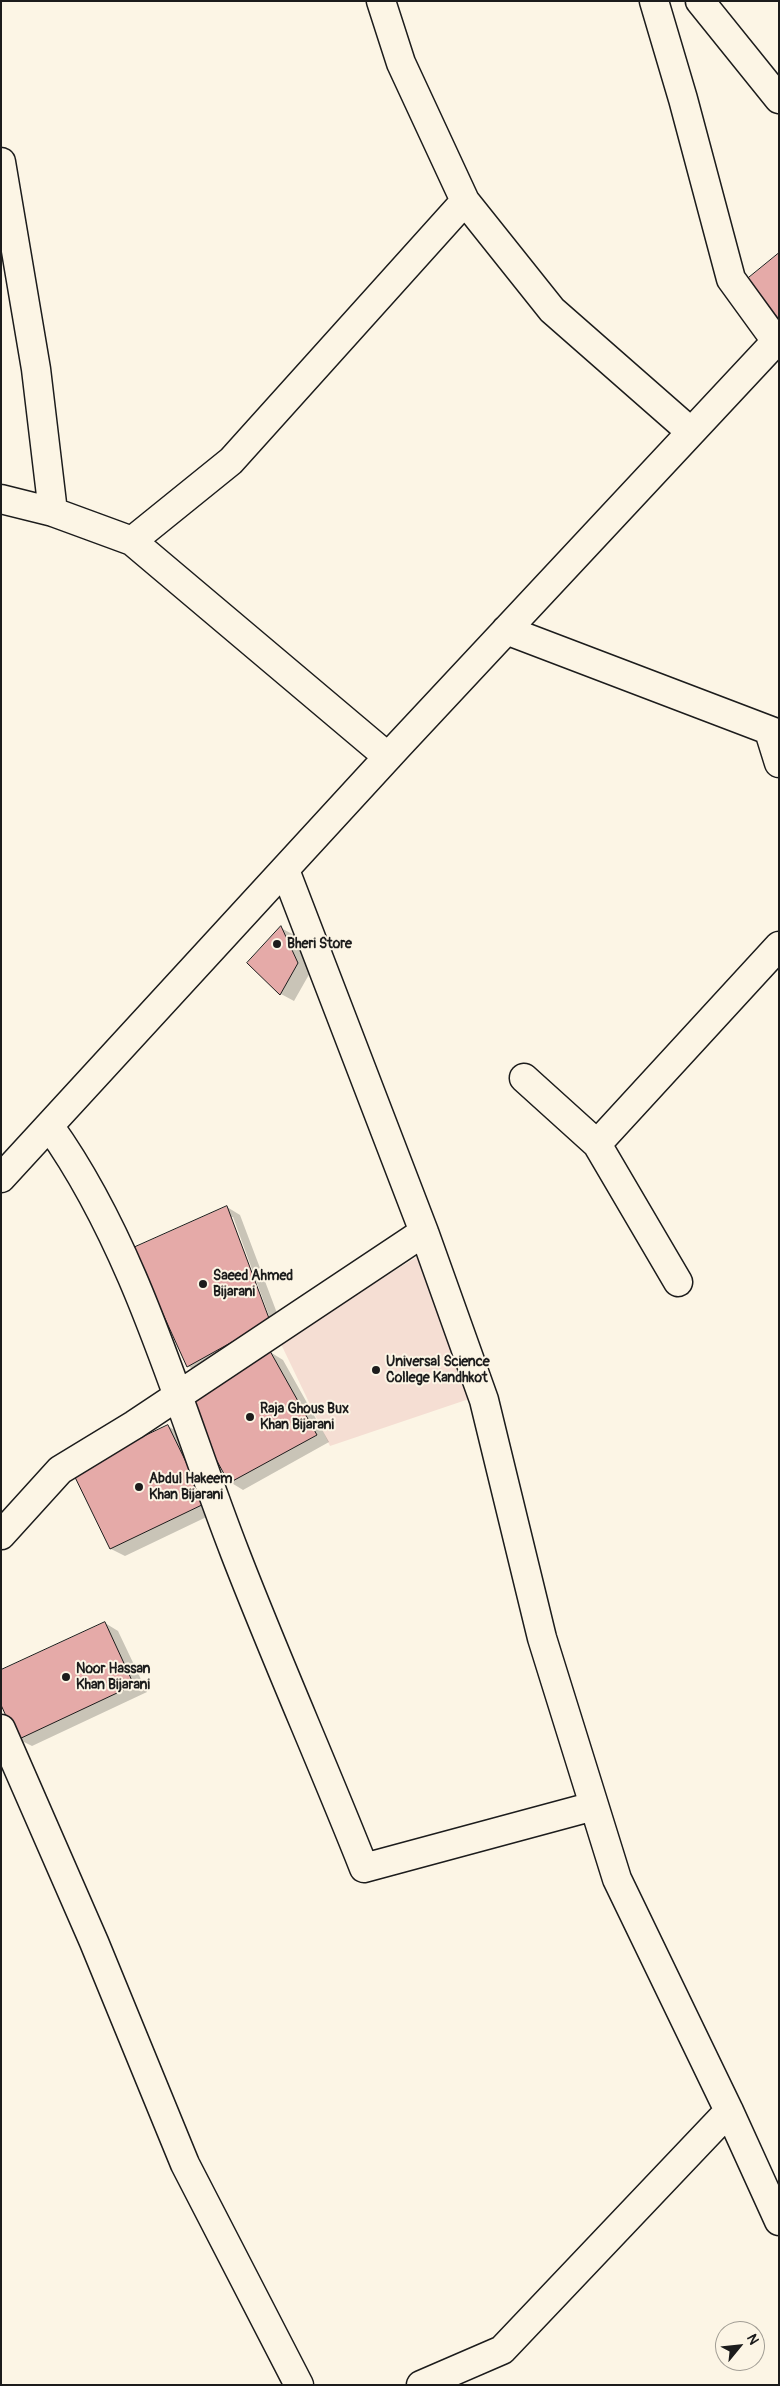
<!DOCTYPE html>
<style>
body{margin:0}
#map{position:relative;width:780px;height:2386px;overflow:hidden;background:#fcf5e5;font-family:Pangolin,sans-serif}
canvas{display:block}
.frame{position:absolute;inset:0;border:2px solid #1c1c1c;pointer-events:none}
.north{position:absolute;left:715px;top:2321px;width:50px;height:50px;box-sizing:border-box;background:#fcf5e5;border:1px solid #a29e95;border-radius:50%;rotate:62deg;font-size:14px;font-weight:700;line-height:20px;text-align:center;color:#1c1c1c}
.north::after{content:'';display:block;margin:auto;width:18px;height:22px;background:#1c1c1c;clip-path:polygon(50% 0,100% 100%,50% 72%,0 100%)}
</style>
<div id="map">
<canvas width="780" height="2386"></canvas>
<div class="frame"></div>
<div class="north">N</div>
</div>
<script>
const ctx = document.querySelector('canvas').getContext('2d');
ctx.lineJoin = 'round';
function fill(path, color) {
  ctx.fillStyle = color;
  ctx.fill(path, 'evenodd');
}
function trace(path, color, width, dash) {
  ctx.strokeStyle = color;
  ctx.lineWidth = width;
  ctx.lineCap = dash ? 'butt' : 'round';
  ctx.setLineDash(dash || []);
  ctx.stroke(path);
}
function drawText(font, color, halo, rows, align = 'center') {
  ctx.font = font + ' Pangolin,sans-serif';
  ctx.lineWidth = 4;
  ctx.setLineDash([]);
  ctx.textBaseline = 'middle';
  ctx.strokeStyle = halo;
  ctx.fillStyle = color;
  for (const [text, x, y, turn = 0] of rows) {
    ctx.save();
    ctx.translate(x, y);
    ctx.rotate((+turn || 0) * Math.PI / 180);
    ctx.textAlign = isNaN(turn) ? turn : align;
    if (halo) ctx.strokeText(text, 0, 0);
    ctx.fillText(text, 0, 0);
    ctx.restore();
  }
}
fill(new Path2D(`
 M418,1256l51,143 -139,47 -50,-104z`), '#f5ded3');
fill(new Path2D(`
 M281,928l13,7 17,36 -17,30 -13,-7 -32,-31z
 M227,1207l13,8 43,114 -82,45 -13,-8zM230,1217h3l40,110h-2z
 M270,1352l13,8 46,82 -86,48 -13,-8z
 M168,1426l13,8 38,77 -94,45 -14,-7 -37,-77z
 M105,1623l13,8 29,61 -115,54 -14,-7z`), '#0003');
const building = new Path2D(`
 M779,253v70l-33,-43z
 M281,926l17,37 -18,32 -33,-32z
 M227,1206l43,115 -83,46 -54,-119z
 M270,1351l47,84 -88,48 -46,-84z
 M168,1425l38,78 -96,46 -38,-78z
 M105,1622l29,63 -117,55 -16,-35v-35z`);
fill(building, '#e5aaa8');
trace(building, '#1c1c1c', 1);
const minor = new Path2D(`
 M381,1l20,62 64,138 87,109 139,122
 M654,1l29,98 48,180 45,62
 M700,1l79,98
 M1,162l35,207 17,143
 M1,499l52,13 79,29 256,216
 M132,541l99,-80 234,-260
 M506,630l273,104
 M769,731l10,32
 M285,870l139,362 60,168 58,238 75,241 112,232 50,110
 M524,1078l73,66 81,138
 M50,1127c88,123 130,285 185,426 41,106 87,209 129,315l230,-62
 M597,1144l182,-198
 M1,1178l397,-432 381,-408
 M1,1535l59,-65 74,-45 290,-193
 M1,1729l93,213 91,222 114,221
 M421,2385l81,-35 227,-239`);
trace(minor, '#1c1c1c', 31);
trace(minor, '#fcf5e5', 28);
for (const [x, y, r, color] of [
 [277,944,5,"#1c1c1c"],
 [203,1284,5,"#1c1c1c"],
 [376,1370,5,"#1c1c1c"],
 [250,1417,5,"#1c1c1c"],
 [139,1487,5,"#1c1c1c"],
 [66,1677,5,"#1c1c1c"]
]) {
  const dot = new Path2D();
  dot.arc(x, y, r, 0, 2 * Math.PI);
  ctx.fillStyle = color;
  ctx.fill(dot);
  trace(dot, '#fcf5e5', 2);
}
drawText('bold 14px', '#1c1c1c', '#fcf5e5', [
 ["Bheri Store",287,944],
 ["Saeed Ahmed",213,1276],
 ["Bijarani",213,1292],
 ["Universal Science",386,1362],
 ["College Kandhkot",386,1378],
 ["Raja Ghous Bux",260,1409],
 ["Khan Bijarani",260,1425],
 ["Abdul Hakeem",149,1479],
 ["Khan Bijarani",149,1495],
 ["Noor Hassan",76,1669],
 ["Khan Bijarani",76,1685]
], 'left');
</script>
